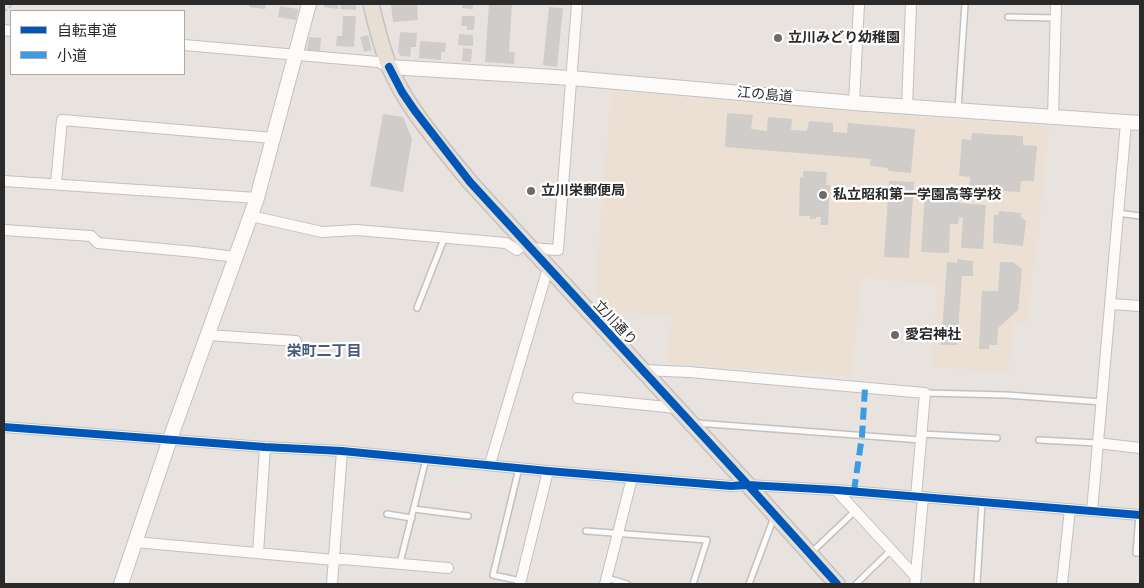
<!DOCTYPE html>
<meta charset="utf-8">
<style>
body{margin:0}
#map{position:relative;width:1144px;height:588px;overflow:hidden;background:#e9e3e0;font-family:"PT Sans","Noto Sans JP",sans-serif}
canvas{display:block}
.frame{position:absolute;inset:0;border:5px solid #2a2a2a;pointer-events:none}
.legend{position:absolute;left:10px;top:10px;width:175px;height:65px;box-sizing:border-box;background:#fff;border:1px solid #aaa;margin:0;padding:6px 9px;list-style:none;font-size:15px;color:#2a2a2a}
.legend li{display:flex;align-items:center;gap:10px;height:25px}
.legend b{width:25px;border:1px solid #aaa}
</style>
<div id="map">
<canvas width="1144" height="588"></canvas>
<div class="frame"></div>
<ul class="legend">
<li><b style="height:6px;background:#0057b8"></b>自転車道</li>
<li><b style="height:6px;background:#3d9ce1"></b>小道</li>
</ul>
</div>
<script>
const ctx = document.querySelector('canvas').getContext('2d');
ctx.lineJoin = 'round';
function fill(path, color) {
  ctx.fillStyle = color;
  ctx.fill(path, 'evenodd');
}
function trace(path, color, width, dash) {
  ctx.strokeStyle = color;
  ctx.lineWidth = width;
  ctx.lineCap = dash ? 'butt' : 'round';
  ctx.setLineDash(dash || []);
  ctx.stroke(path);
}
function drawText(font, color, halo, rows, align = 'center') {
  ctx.font = font + ' "PT Sans","Noto Sans JP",sans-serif';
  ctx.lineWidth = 4.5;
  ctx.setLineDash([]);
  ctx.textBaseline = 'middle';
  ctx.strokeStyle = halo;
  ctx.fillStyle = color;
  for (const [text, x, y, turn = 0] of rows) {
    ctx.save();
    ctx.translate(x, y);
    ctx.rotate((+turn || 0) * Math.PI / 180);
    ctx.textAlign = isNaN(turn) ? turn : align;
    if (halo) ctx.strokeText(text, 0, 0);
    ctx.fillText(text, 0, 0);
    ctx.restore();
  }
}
fill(new Path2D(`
 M611,91l438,36 -13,136h-3l-5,59h-15l-4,51 -78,-6 7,-81 -76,-9 -11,100 -185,-14 6,-46 -64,-6 -13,-19z`), '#ece0d4');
fill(new Path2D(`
 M250,4h16l-1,5 -16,-2z
 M324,4h14v5l-14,-2z
 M341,4h15v6l-16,-1z
 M391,4h26l1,16 -25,2z
 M462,4h11v5l-11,-1z
 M489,4h23l-3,48h6l-1,12 -29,-2z
 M280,6l18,3 -2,11 -18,-3z
 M549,7l14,1 -6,59 -14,-2z
 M343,16h13l-2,31 -18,-1 1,-10h5z
 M462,16h13l-1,14h-7v-4h-6z
 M400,32l17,1 -1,14h-5l-1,10 -9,-1 -3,-4z
 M459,34l14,1v11l-15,-1z
 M368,35l4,15 -8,2 -4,-15z
 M309,37l12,1 -1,13 -13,-1z
 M420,41l26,2 -1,9h-4v8l-22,-2z
 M463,48l9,1 -1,13 -9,-1z
 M727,113l26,2 -2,14 16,2 1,-14 24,2 -1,11 16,1 2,-10 24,2v9l14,1 1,-10 67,6 -4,44 -23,-2v-3l-18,-2 1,-7 -146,-12z
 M383,114l20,3 9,22 -9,53 -33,-6z
 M972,133l51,3v9l14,1 -3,35h-13l-1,11 -51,-3 1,-12 -11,-1 3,-37 9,1z
 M803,171l24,1 -1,13h4l-2,40h-8l1,-8h-5v2h-6v-3h-11l1,-39 3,1z
 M889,181l25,1 -5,76 -25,-1z
 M925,193l24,1v5l10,1v3l27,2 -3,44 -22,-1 2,-30 -4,-1 -1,7h-8l-1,29 -28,-1z
 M999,211l22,2v4l5,4 -3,25 -30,-3 1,-28h4z
 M957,259l16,2v15h-11l-5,69h-16l6,-83 10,1z
 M1000,262h13l9,7 -4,41 -20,18 -1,17h-8v4h-10l3,-58h16z`), '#cfccc9');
const lane = new Path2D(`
 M1008,17l47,1
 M958,108l7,-104
 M1118,213l22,3
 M417,308l27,-69
 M925,393l81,2 96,7
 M696,423l225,17
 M922,434l75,4
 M1039,440l58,3
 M519,468l-26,107 28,6
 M414,509l54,7
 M387,514l25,4
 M1139,515l-3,38h4
 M586,531l121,9 -14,44
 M812,552l43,-41
 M400,563l26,-104
 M607,578l20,6
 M749,584l25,-67
 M856,584l35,-34
 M977,584l5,-82`);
const street = new Path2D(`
 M4,30l7,1
 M184,45l194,17 11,5
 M854,103l5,-99
 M907,107l4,-103
 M1053,118l3,-114
 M4,181l253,17
 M56,183l6,-63 211,18
 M251,216l71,16 35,-2 149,13 11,7 8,-7
 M4,230l87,6 7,7 97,9 41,5
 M530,248l28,2 19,-246
 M1111,304l29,2
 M208,335l88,6
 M642,370l47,2 236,21 -9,104
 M578,398l98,10
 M4,427l261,20 77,4 206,20 183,15 17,-1 88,5 304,25
 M1097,443l43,5
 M490,464l58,-196
 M836,490l80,87
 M1092,511l34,-388
 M135,542l199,18 9,-1 105,9
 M258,553l7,-106
 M332,584l10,-133
 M520,584l28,-113
 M605,584l27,-106
 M915,584l8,-86
 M1062,584l8,-75`);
const secondary = new Path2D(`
 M389,67l182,11 283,25 286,20
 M121,584l49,-145 87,-241 52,-194`);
const primary = new Path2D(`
 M371,4c5,21 10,42 18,62 18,43 52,80 81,116l278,303 89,99`);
trace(lane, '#c2c1c1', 8);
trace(street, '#c2c1c1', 12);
trace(secondary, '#c2c1c1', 16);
trace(primary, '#c4c2c1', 18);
trace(new Path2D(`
 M4,12l9,-8`), '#c6c5c5', 2, [4, 2.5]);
trace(lane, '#fcfbfa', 5);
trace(street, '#fcfbfa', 10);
trace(secondary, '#fcfbfa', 14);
trace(primary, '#e7dfd3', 15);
trace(new Path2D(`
 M854,491l8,-55 3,-48`), '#3d9ce1', 6, [12, 6]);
trace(new Path2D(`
 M389,67l13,25 13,19 55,71 278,303 89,99
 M4,427l261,20 77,4 206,20 183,15 17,-1 88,5 304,25`), '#0057b8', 8);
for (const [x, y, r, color] of [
 [778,38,5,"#6d6b6a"],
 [531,191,5,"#6d6b6a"],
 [823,195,5,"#6d6b6a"],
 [895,335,5,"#6d6b6a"]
]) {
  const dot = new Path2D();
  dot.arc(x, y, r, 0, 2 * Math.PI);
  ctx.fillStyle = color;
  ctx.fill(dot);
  trace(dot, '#fff', 2);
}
drawText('bold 14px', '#2a2a2a', '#fff', [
 ["立川みどり幼稚園",788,38],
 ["立川栄郵便局",541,191],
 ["私立昭和第一学園高等学校",833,195],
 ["愛宕神社",905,335]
], 'left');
drawText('14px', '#2a2a2a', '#fff', [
 ["江の島道",765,95,5],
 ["立川通り",615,323,47]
]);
drawText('bold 15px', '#495b7c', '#fff', [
 ["栄町二丁目",324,352]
]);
</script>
